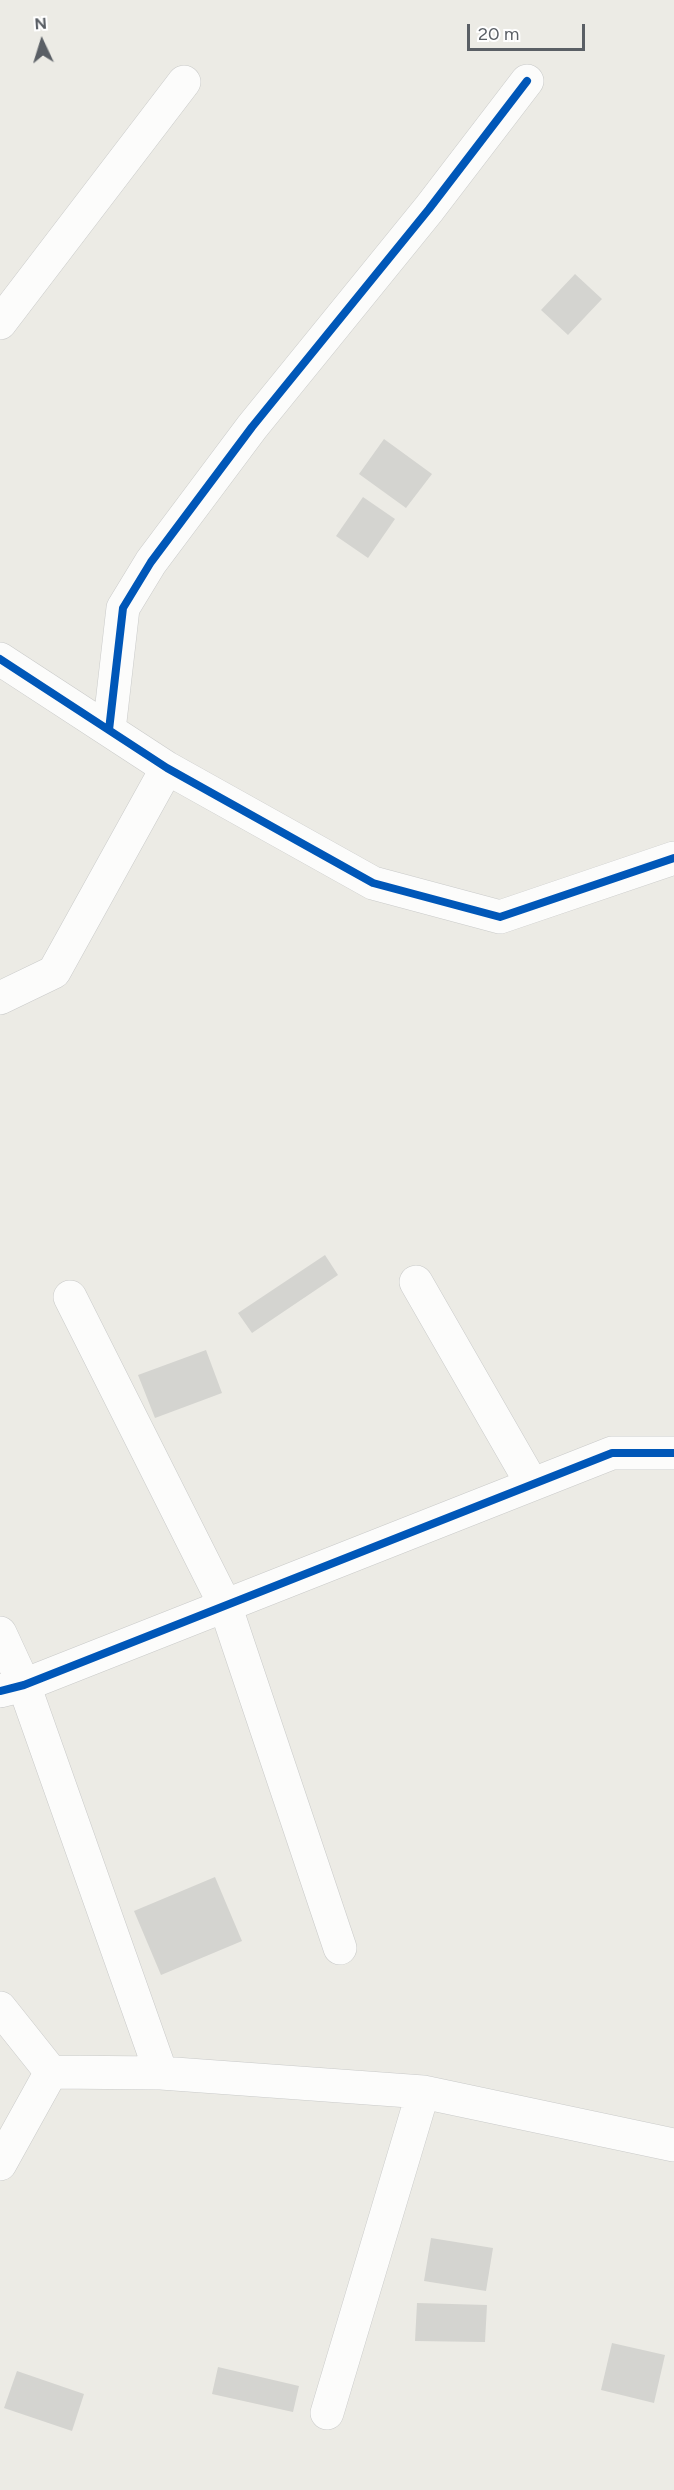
<!DOCTYPE html>
<style>
body{margin:0}
#map{position:relative;width:674px;height:2490px;overflow:hidden;background:#ecebe5;font-family:Figtree,sans-serif}
canvas{display:block}
.north{position:absolute;left:12px;top:12px;width:60px;height:60px;-webkit-text-stroke:4px #fff;paint-order:stroke;rotate:356deg;font-size:16px;font-weight:700;line-height:24px;text-align:center;color:#5a5f65}
.north::after{content:'';display:block;margin:auto;width:21px;height:27px;background:#5a5f65;clip-path:polygon(50% 0,100% 100%,50% 72%,0 100%)}
.scale{position:absolute;left:467px;top:24px;width:118px;height:27px;box-sizing:border-box;border:3px solid #5a5f65;border-top:0;padding-left:8px;font-size:18px;line-height:21px;white-space:nowrap;color:#5a5f65;-webkit-text-stroke:4px #fff;paint-order:stroke}
</style>
<div id="map">
<canvas width="674" height="2490"></canvas>
<div class="north">N</div>
<div class="scale">20 m</div>
</div>
<script>
const ctx = document.querySelector('canvas').getContext('2d');
ctx.lineJoin = 'round';
function fill(path, color) {
  ctx.fillStyle = color;
  ctx.fill(path, 'evenodd');
}
function trace(path, color, width, dash) {
  ctx.strokeStyle = color;
  ctx.lineWidth = width;
  ctx.lineCap = dash ? 'butt' : 'round';
  ctx.setLineDash(dash || []);
  ctx.stroke(path);
}
fill(new Path2D(`
 M575,274l27,25 -34,36 -27,-25z
 M384,439l48,35 -26,34 -47,-34z
 M363,497l32,22 -27,39 -32,-22z
 M325,1255l13,20 -86,58 -14,-20z
 M206,1350l16,43 -67,25 -17,-43z
 M215,1877l27,64 -81,34 -27,-64z
 M431,2238l62,10 -7,43 -62,-10z
 M417,2303l70,2 -2,37 -70,-1z
 M612,2343l53,12 -11,48 -53,-13z
 M218,2367l81,19 -6,26 -81,-18z
 M17,2371l67,23 -12,37 -68,-23z`), '#d4d4d0');
const minor = new Path2D(`
 M0,323l184,-241
 M0,659l167,109 206,115 127,34 174,-59
 M109,730l14,-122 28,-46 101,-135 177,-218 98,-128
 M0,998l54,-26 113,-204
 M416,1282l116,202
 M70,1297l155,308 115,343
 M0,1633l24,52 137,388
 M0,1691l24,-6 588,-232h62
 M0,2008l51,64 -51,92
 M51,2072l110,1 262,19 251,53
 M327,2413l96,-321`);
trace(minor, '#c9cac9', 34);
trace(minor, '#fcfcfb', 33);
trace(new Path2D(`
 M0,659l167,109 206,115 127,34 174,-59
 M109,730l14,-122 28,-46 101,-135 177,-218 98,-128
 M0,1691l24,-6 588,-232h62`), '#0057b8', 8);
</script>
